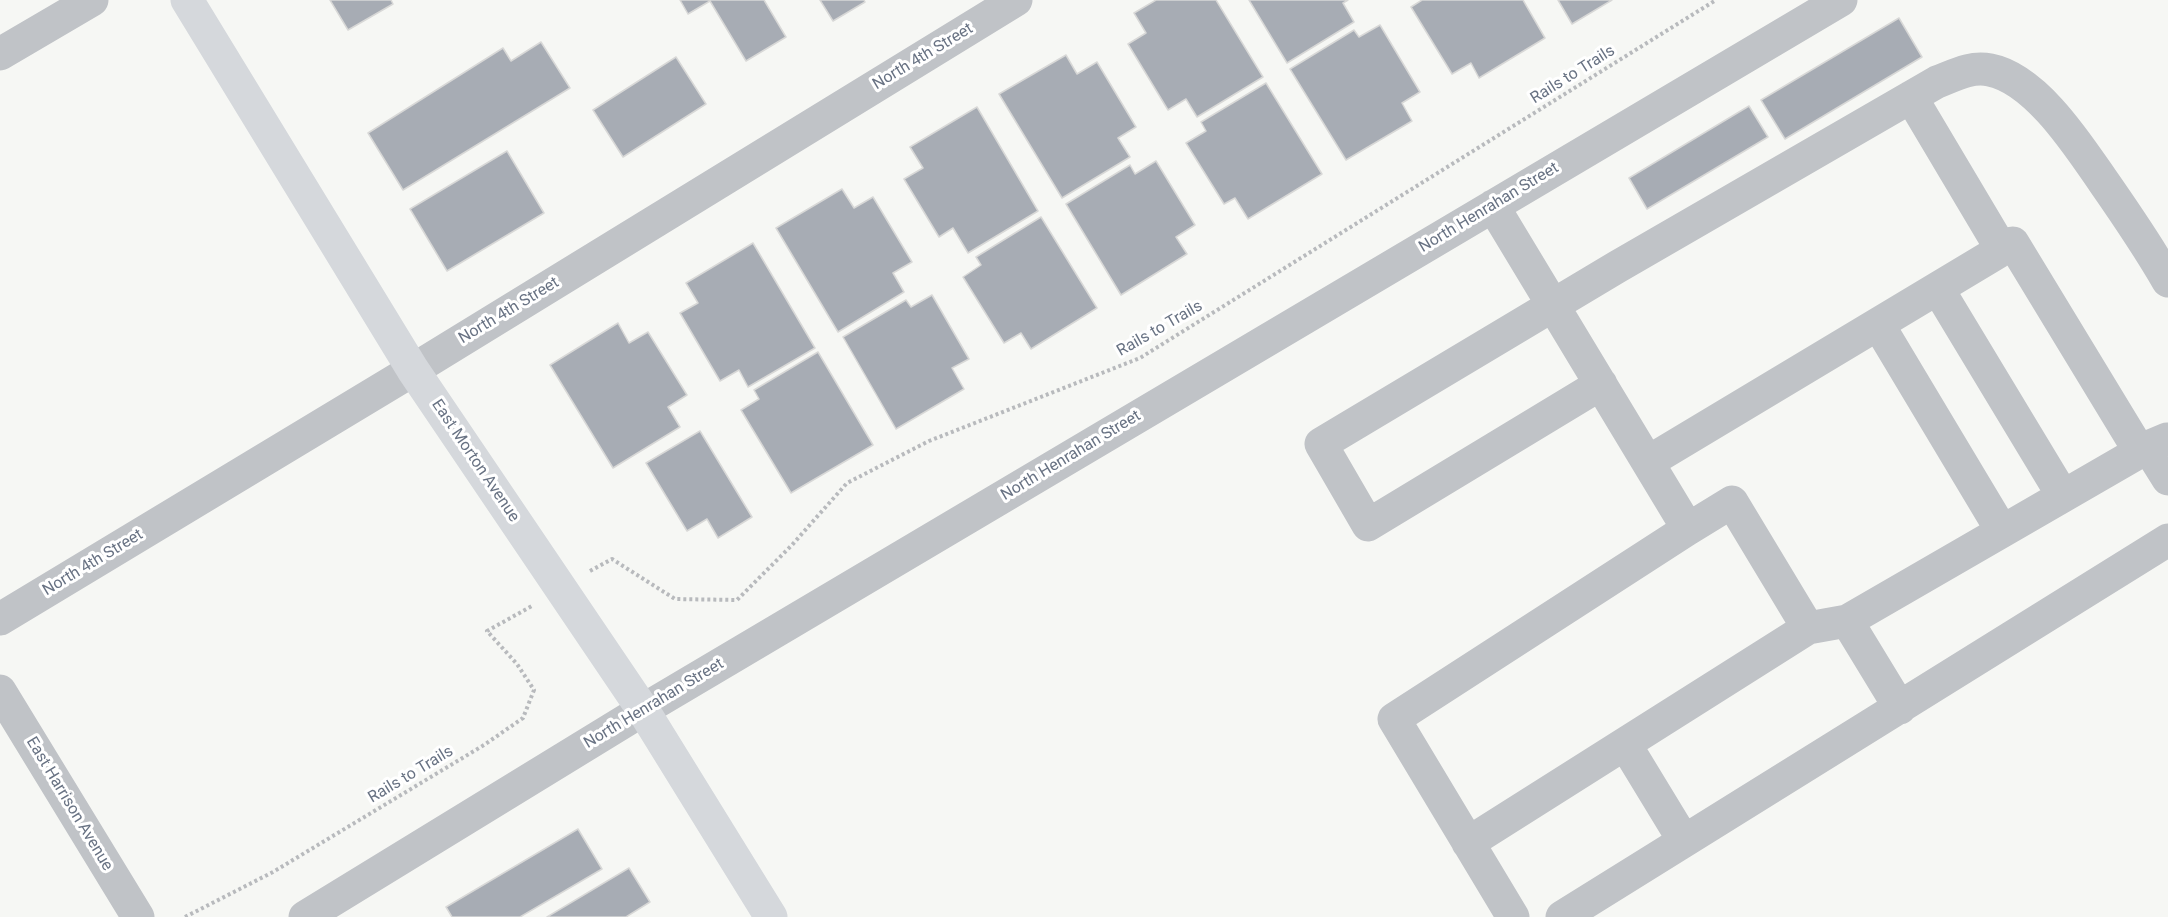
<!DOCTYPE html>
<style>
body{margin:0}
canvas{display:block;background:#f6f7f4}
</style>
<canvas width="2168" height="917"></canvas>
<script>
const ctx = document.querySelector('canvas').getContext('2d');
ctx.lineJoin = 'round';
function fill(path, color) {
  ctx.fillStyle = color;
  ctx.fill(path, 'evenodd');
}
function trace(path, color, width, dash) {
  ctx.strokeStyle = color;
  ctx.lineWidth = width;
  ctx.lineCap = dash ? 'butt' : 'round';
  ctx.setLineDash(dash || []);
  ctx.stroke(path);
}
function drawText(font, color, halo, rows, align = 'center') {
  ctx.font = font + ' Roboto,sans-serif';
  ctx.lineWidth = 6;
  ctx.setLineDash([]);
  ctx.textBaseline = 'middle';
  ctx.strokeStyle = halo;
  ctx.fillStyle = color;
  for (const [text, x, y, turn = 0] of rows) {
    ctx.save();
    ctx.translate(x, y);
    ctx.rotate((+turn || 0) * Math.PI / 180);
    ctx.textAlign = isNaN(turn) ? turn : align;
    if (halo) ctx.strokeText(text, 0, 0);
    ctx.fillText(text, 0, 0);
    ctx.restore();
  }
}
const building = new Path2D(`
 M330,0h61l2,4 -45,26z
 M680,0h84l22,37 -40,24 -36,-60 -22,13z
 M820,0h44l1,2 -32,19z
 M1156,0h60l47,77 -66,40 -11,-18 -18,11 -40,-66 18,-11 -12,-20z
 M1249,0h99l-5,3 11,19 -67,41z
 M1422,0h101l22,38 -66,40 -8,-15 -19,11 -41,-67z
 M1558,0h54l-40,24z
 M1899,18l23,39 -137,82 -24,-39z
 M1380,25l40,67 -18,11 10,18 -66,39 -56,-91 64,-39 5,7z
 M541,42l29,46 -167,102 -35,-57 135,-85 8,13z
 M1066,55l11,19 20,-12 39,65 -18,11 12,19 -68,41 -63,-104z
 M676,57l30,47 -83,53 -30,-47z
 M1266,83l56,91 -74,45 -13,-21 -11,6 -38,-61 20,-12 -5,-9z
 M1749,106l19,31 -121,72 -18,-31z
 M977,107l61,104 -70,42 -15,-25 -14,9 -35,-58 19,-11 -13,-21z
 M507,151l37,62 -97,58 -37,-62z
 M1156,161l39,64 -19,12 11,17 -66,41 -55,-91 64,-39 5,9z
 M842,189l12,19 19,-11 39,65 -19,11 11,19 -66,40 -62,-104z
 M1041,217l56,91 -66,41 -10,-16 -17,10 -41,-66 18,-12 -5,-8z
 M753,243l62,105 -67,39 -9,-17 -19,11 -40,-68 18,-10 -12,-20z
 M932,295l37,64 -17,9 12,21 -68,40 -53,-92 63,-37 5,7z
 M618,323l11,20 19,-11 39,63 -19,12 12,20 -67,41 -63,-103z
 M818,352l55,93 -82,48 -50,-83 18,-11 -5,-9z
 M700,431l52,86 -34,21 -11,-19 -20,12 -41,-68z
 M578,829l24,40 -82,48h-68l-6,-10z
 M629,868l21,34 -24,15h-79z`);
fill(building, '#a7acb4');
trace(building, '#d8d8d7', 1.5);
trace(new Path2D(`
 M590,571l22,-12 63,40 62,1 55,-55 55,-62 82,-42 211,-83 576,-358
 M185,917l88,-45 211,-127 39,-27 11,-28 -17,-26 -30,-33 45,-25`), '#b8babd', 4, [3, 3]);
trace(new Path2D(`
 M0,54l92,-54
 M1911,97l91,153
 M1493,206l195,323 -294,190 119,198
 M1938,289l125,207
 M1878,324l124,207
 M1601,384l-233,141 -47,-81 296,-177 320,-185c18,-7 34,-16 53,-12 46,9 88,75 113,111 23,33 45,65 65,100
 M2167,439l-19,8 20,32
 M1648,462l365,-219 127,209
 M1688,529l44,-27 76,126
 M0,619l413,-249 603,-370
 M1847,621l301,-174
 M0,691l138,226
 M1625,744l59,97
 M1468,843l340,-215 39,-7 53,87
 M305,917l338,-207 1198,-710
 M1562,917l606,-377`), '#c0c3c7', 33);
trace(new Path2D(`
 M187,0l226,370 230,340 128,207`), '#d5d8dc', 33);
drawText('16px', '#687283', '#fff', [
 ["North 4th Street",923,57,-31],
 ["Rails to Trails",1573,75,-32],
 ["North Henrahan Street",1489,208,-31],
 ["North 4th Street",509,311,-31],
 ["Rails to Trails",1160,329,-30],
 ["North Henrahan Street",1071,456,-31],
 ["East Morton Avenue",475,461,56],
 ["North 4th Street",93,563,-31],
 ["North Henrahan Street",654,704,-31],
 ["Rails to Trails",411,775,-31],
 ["East Harrison Avenue",69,804,59]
]);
</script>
